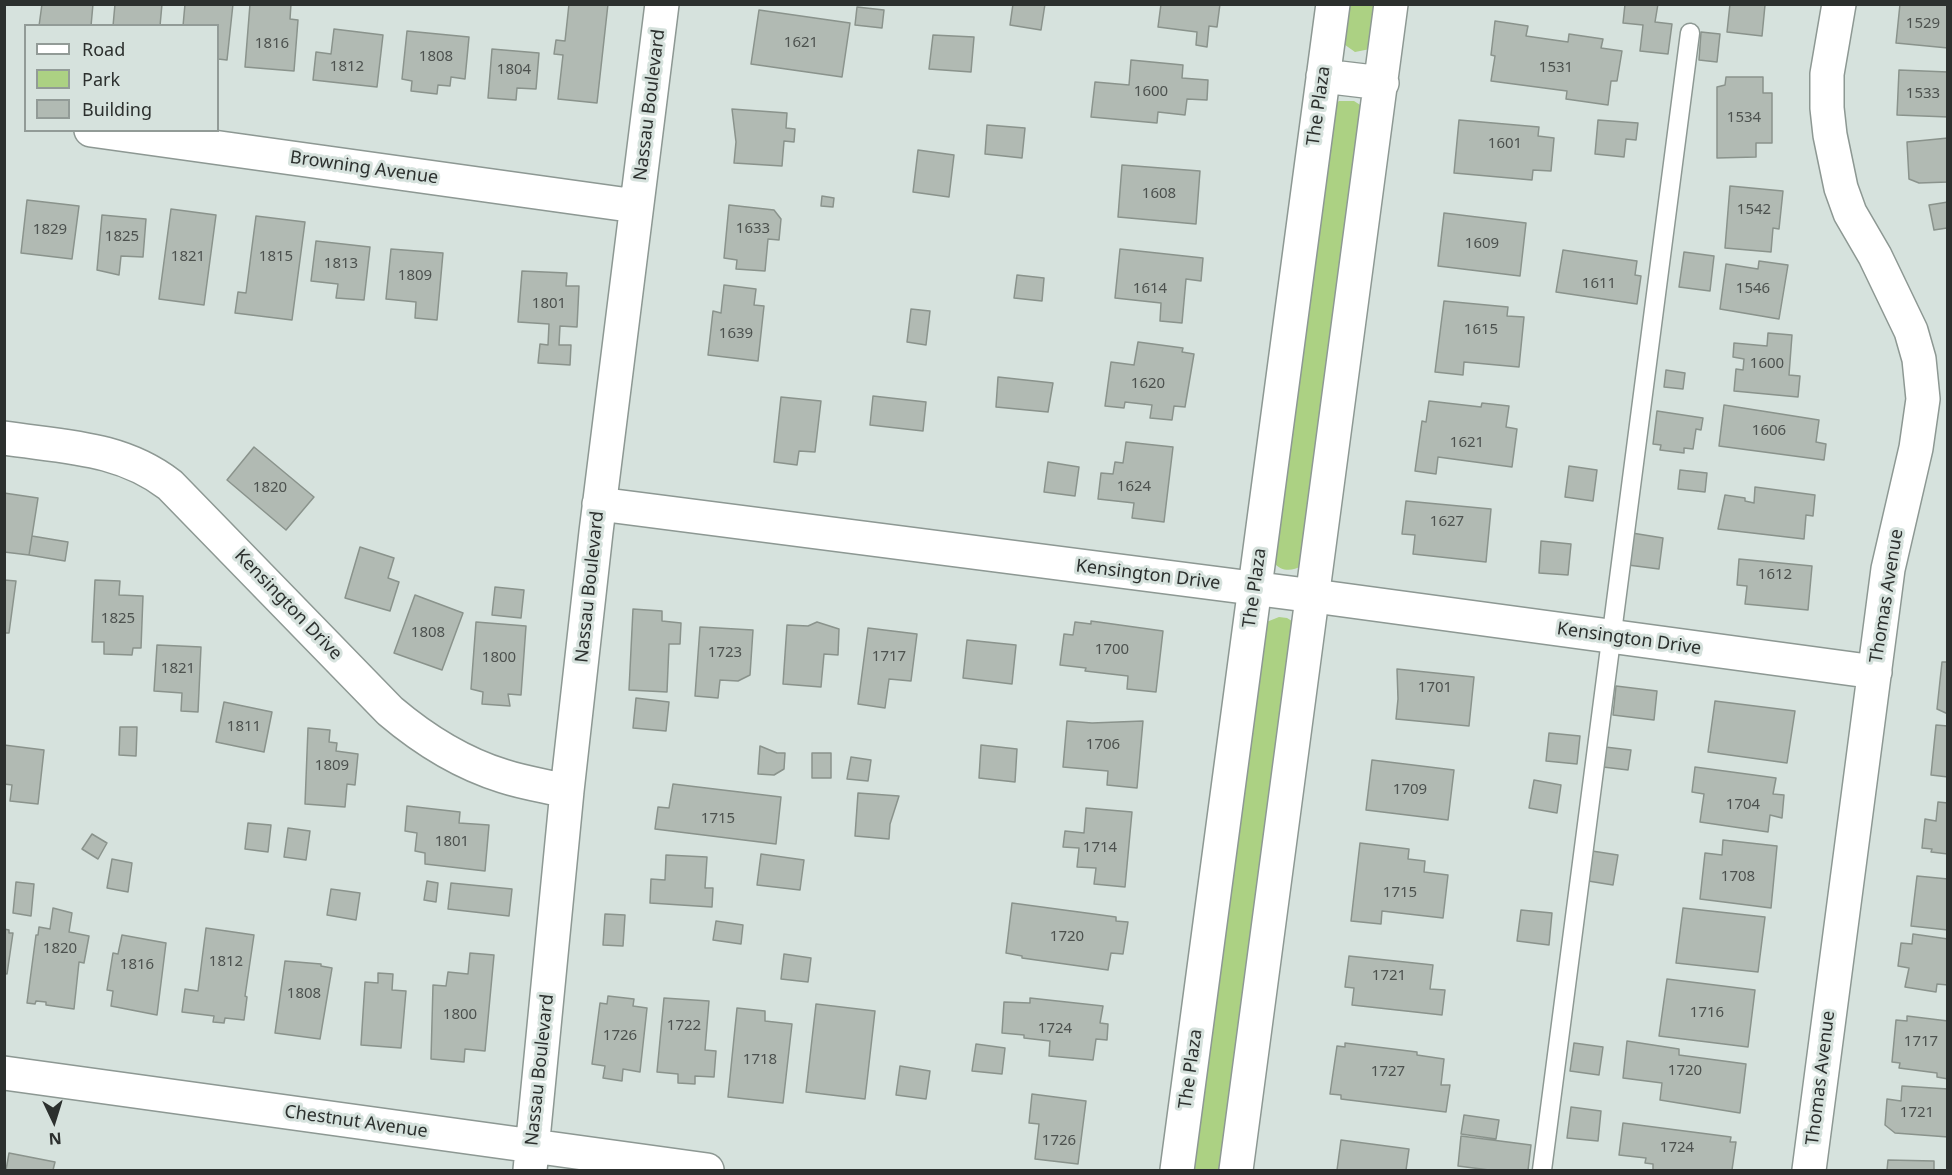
<!DOCTYPE html>
<style>
body{margin:0}
#map{position:relative;width:1952px;height:1175px;overflow:hidden;background:#d6e2dd;font-family:"Noto Sans",sans-serif}
canvas{display:block}
.frame{position:absolute;inset:0;border:6px solid #2c302e;pointer-events:none}
.legend{position:absolute;left:24px;top:24px;width:195px;height:108px;box-sizing:border-box;background:#d6e2dd;border:2px solid #929b97;margin:0;padding:8px 10px;list-style:none;font-size:18px;color:#2c302e}
.legend li{display:flex;align-items:center;gap:12px;height:30px}
.legend b{width:30px;border:2px solid #929b97}
.north{position:absolute;left:24px;top:1091px;width:60px;height:60px;-webkit-text-stroke:4px #d6e2dd;paint-order:stroke;rotate:176deg;font-size:16px;font-weight:700;line-height:24px;text-align:center;color:#2c302e}
.north::after{content:'';display:block;margin:auto;width:21px;height:27px;background:#2c302e;clip-path:polygon(50% 0,100% 100%,50% 72%,0 100%)}
</style>
<div id="map">
<canvas width="1952" height="1175"></canvas>
<div class="frame"></div>
<ul class="legend">
<li><b style="height:8px;background:#fff"></b>Road</li>
<li><b style="height:16px;background:#acd183"></b>Park</li>
<li><b style="height:16px;background:#b1bab3"></b>Building</li>
</ul>
<div class="north">N</div>
</div>
<script>
const ctx = document.querySelector('canvas').getContext('2d');
ctx.lineJoin = 'round';
function fill(path, color) {
  ctx.fillStyle = color;
  ctx.fill(path, 'evenodd');
}
function trace(path, color, width, dash) {
  ctx.strokeStyle = color;
  ctx.lineWidth = width;
  ctx.lineCap = dash ? 'butt' : 'round';
  ctx.setLineDash(dash || []);
  ctx.stroke(path);
}
function drawText(font, color, halo, rows, align = 'center') {
  ctx.font = font + ' "Noto Sans",sans-serif';
  ctx.lineWidth = 6;
  ctx.setLineDash([]);
  ctx.textBaseline = 'middle';
  ctx.strokeStyle = halo;
  ctx.fillStyle = color;
  for (const [text, x, y, turn = 0] of rows) {
    ctx.save();
    ctx.translate(x, y);
    ctx.rotate((+turn || 0) * Math.PI / 180);
    ctx.textAlign = isNaN(turn) ? turn : align;
    if (halo) ctx.strokeText(text, 0, 0);
    ctx.fillText(text, 0, 0);
    ctx.restore();
  }
}
fill(new Path2D(`
 M1343,5h40l-13,44 -15,3 -14,-10z
 M1339,101h15l11,7 -63,458c-10,5 -20,6 -28,-3l60,-458z
 M1279,617l8,1 5,3 -65,549h-38l75,-547z`), '#acd183');
const building = new Path2D(`
 M42,4h51l-2,22h-52z
 M115,4h47l-2,22h-47z
 M185,4h48l-6,56 -9,-1v-33h-35z
 M250,4h41l-1,15 8,1 -4,51 -49,-4z
 M569,4h39l-11,99 -39,-4 5,-44 -9,-1 2,-14 9,1z
 M1013,4h32l-4,26 -31,-5z
 M1161,4h59l-3,23 -8,-1 -2,21 -11,-2 1,-13 -39,-5z
 M1625,4h33l-3,18 17,2 -4,30 -28,-3 3,-26 -20,-2z
 M1730,4l35,1 -3,31 -35,-4z
 M1900,4h48v44l-52,-5z
 M857,7l27,3 -2,18 -27,-3z
 M759,10l91,13 -8,54 -91,-13z
 M1495,21l33,5 -2,10 42,6 1,-8 34,5 -2,9 21,3 -5,30h-6l-3,24 -42,-6 1,-8 -76,-10 4,-25 -4,-1z
 M334,29l49,6 -6,52 -64,-7 3,-28 15,2z
 M407,31l62,6 -4,42 -14,-2 -1,9 -12,-1 -1,9 -26,-3 1,-10 -10,-2z
 M1701,32l19,2 -3,28 -18,-2z
 M933,35l41,2 -3,35 -42,-3z
 M492,49l47,4 -3,36 -19,-1 -1,12 -28,-2z
 M1131,60l52,5 -1,13 26,2 -1,20 -20,-1 -2,16 -27,-3 -1,11 -66,-6 4,-35 34,3z
 M1899,70l49,2v45l-51,-2z
 M1726,77h37v16h9v50h-16v14l-39,1v-71l8,-2z
 M732,109l55,4 -1,15 9,1 -1,13 -10,-1 -2,25 -48,-3 2,-21z
 M1459,120l80,7 -1,9 16,2 -3,33 -18,-1 -1,10 -78,-7z
 M1598,120l40,3 -2,17 -10,-1 -2,18 -29,-3z
 M987,125l38,3 -3,30 -37,-4z
 M1948,138v44l-29,1 -10,-4 -2,-37z
 M918,150l36,5 -5,42 -36,-5z
 M1122,165l78,6 -4,53 -78,-7z
 M1730,186l53,5 -4,38 -6,-1 -2,24 -46,-4z
 M822,196l12,2 -1,9 -12,-1z
 M27,200l52,6 -7,53 -51,-6z
 M1948,202v32l-1,-6 -13,2 -5,-25z
 M729,205l45,5 7,9 -2,21 -11,-1 -3,32 -29,-2 1,-9 -13,-2z
 M171,209l45,6 -12,90 -45,-6z
 M1444,213l82,10 -6,53 -82,-10z
 M102,215l44,4 -3,38 -22,-1 -2,19 -22,-5z
 M256,216l49,6 -13,98 -57,-7 3,-21 8,1z
 M316,241l54,6 -6,53 -28,-2 2,-14 -27,-3z
 M391,249l52,4 -6,67 -22,-2 1,-16 -30,-3z
 M1120,249l83,9 -2,23 -15,-2 -4,44 -22,-2 1,-18 -46,-5z
 M1563,250l74,11 -2,14 6,1 -4,28 -81,-12z
 M1684,252l30,4 -4,35 -31,-4z
 M1759,261l29,4 -9,54 -59,-10 6,-45 32,5z
 M522,271l45,2 -1,13h13l-2,41 -17,-1 -1,19h12l-1,20 -32,-2 2,-19 8,1 1,-21 -31,-2z
 M1017,275l27,3 -2,23 -28,-3z
 M724,285l32,4 -2,16 10,1 -6,55 -50,-6 5,-44 8,2z
 M1444,301l64,6 -1,9 17,1 -5,50 -55,-5 -1,13 -28,-3z
 M911,309l19,2 -4,34 -19,-3z
 M1768,333l24,2 -3,40 11,1 -2,21 -64,-6 2,-22 7,1 1,-11 -11,-2 1,-14 33,3z
 M1138,342l45,6 -1,4 12,2 -9,53 -11,-1 -2,14 -22,-2 2,-13 -27,-3 -1,6 -19,-2 6,-44 23,3z
 M1666,370l19,3 -2,16 -19,-2z
 M998,377l55,6 -5,29 -52,-5z
 M873,396l53,6 -3,29 -53,-6z
 M781,397l40,4 -6,51 -16,-1 -2,14 -23,-3z
 M1429,401l52,6 1,-4 27,3 -3,21 11,2 -5,38 -74,-10 -2,17 -21,-3 7,-50 4,1z
 M1724,405l95,15 -3,22 10,2 -2,16 -105,-14z
 M1657,411l46,7 -2,12 -5,-1 -3,20 -9,-1v5l-24,-3 1,-5 -8,-1z
 M1126,442l47,5 -9,75 -32,-4 2,-15 -36,-4 3,-26 12,1 2,-12 8,1z
 M254,447l60,50 -28,33 -59,-50z
 M1048,462l31,5 -4,29 -31,-4z
 M1569,466l28,4 -4,31 -28,-4z
 M1680,470l27,3 -2,19 -27,-3z
 M1755,487l60,8 -2,21 -7,-1 -2,24 -86,-10 7,-34 20,3v3l9,2z
 M4,493l34,5 -9,57 -25,-3z
 M1406,501l85,8 -5,53 -73,-8 2,-19 -13,-1z
 M1632,533l31,5 -4,31 -31,-4z
 M32,536l36,6 -3,19 -36,-6z
 M1541,541l30,3 -3,31 -29,-2z
 M360,547l34,11 -6,20 11,4 -9,29 -45,-13z
 M1739,559l73,7 -4,44 -63,-6 2,-18 -10,-1z
 M4,580l12,1 -7,52h-5z
 M95,580l25,1 -1,14 24,1 -2,52h-8l-1,7 -28,-1v-12h-12z
 M495,587l29,3 -3,28 -29,-3z
 M415,595l48,18 -21,57 -48,-17z
 M633,609l29,2v10l19,2 -1,21h-11l-2,48 -38,-2z
 M1091,621l72,10 -7,61 -29,-3 1,-13 -43,-5 1,-3 -26,-3 4,-31 9,1 2,-13 16,2z
 M476,622l50,4 -5,69 -13,-1 2,12 -28,-2 1,-12 -12,-3z
 M817,622l22,7 -1,26 -14,-1 -3,33 -38,-3 4,-59 21,1z
 M700,627l53,3 -3,45 -12,6 -18,-1 -2,18 -23,-2z
 M868,628l49,6 -6,47 -22,-2 -4,29 -27,-4z
 M967,640l49,5 -4,39 -49,-6z
 M157,645l44,2 -3,65 -17,-1 1,-18 -28,-2z
 M1942,662h6v52l-11,-5z
 M1397,669l77,8 -5,49 -73,-7 2,-20z
 M1616,686l41,5 -3,29 -41,-5z
 M636,698l33,4 -3,29 -33,-3z
 M1715,701l80,10 -8,52 -79,-11z
 M224,702l48,10 -8,40 -48,-10z
 M1067,721l25,2 51,-2 -6,67 -30,-3 1,-14 -45,-4z
 M1936,725l12,1v51l-17,-2z
 M120,727h17l-1,29 -17,-1z
 M308,728l22,2 -1,12 8,1 -1,8 22,3 -3,31 -8,-1 -2,23 -40,-3z
 M1549,733l31,3 -3,28 -31,-3z
 M4,745l40,5 -6,54 -28,-3 2,-16 -8,-1z
 M981,745l36,4 -2,33 -36,-4z
 M760,746l17,7h8l-1,16 -10,6 -16,-1z
 M1605,747l26,3 -3,20 -25,-3z
 M812,753h19v25h-19z
 M851,757l20,3 -3,21 -21,-2z
 M1372,760l82,10 -6,50 -82,-10z
 M1695,767l81,11 -3,16 11,1 -2,23 -12,-3 -2,17 -68,-10 4,-28 -12,-2z
 M1534,780l27,5 -4,28 -28,-5z
 M673,784l108,13 -5,47 -121,-15 3,-22 11,1z
 M858,793l41,3 -9,28 -1,15 -34,-3z
 M1938,802l10,1v51l-17,-2 1,-3 -10,-1 3,-29 11,2z
 M407,806l53,6 -1,11 30,2 -4,46 -60,-7v-11l-10,-2 2,-18 -12,-2z
 M1086,808l46,4 -7,75 -31,-3 2,-16 -19,-1 2,-19 -16,-1 2,-16 19,2z
 M248,823l23,2 -3,27 -23,-3z
 M288,828l22,3 -4,29 -22,-3z
 M92,834l15,9 -9,16 -16,-10z
 M1723,840l54,6 -6,62 -71,-9 5,-46 17,2z
 M1360,843l49,6 -1,10 17,2 -1,11 24,3 -5,43 -61,-7 -1,13 -30,-3z
 M1592,851l26,4 -5,30 -25,-4z
 M761,854l43,6 -4,30 -43,-5z
 M666,855l41,2 -2,31h8l-1,19 -62,-4 1,-24 14,1z
 M112,859l20,4 -4,29 -21,-4z
 M1917,876l31,3v51l-37,-4z
 M427,881l11,2 -2,19 -12,-2z
 M16,882l18,2 -3,32 -18,-3z
 M451,883l61,6 -3,27 -61,-7z
 M331,889l29,4 -4,27 -29,-5z
 M1012,903l104,14v4l12,1 -5,32 -12,-1 -3,17 -86,-12v-2l-16,-3z
 M53,908l19,5 -3,19 20,4 -5,27 -5,-1 -5,47 -28,-4v-3l-10,-1 -1,3 -8,-1 9,-68h2l1,-8 11,2z
 M1683,908l82,9 -7,55 -82,-9z
 M1521,910l31,3 -3,32 -32,-4z
 M605,914l20,1 -2,31 -20,-1z
 M716,921l27,4 -2,19 -28,-4z
 M206,928l48,7 -9,61 2,1 -3,23 -19,-2 -1,5 -11,-1 1,-6 -32,-4 3,-23 13,2z
 M4,929l5,1v3h4l-6,41 -3,-1z
 M1913,934l35,5v46l-11,-1 -1,8 -31,-5 4,-19 -11,-2 3,-23 11,1z
 M122,935l44,8 -9,72 -46,-9 2,-15 -6,-1 6,-37 5,1z
 M470,953l24,2 -9,96 -20,-2 -1,13 -33,-3 2,-74 13,1 2,-14 20,2z
 M784,954l27,4 -3,24 -27,-3z
 M1349,956l84,9 -3,24 15,1 -3,25 -90,-10 2,-17 -9,-1z
 M285,961l36,3v2l11,2 -12,71 -45,-6z
 M378,973l15,1 -1,16 14,1 -5,57 -40,-3 4,-63 13,1z
 M1667,979l88,11 -7,57 -89,-11z
 M608,996l26,3 -1,7 14,2 -7,64 -17,-3 -1,12 -19,-3 2,-12 -13,-2 8,-61 7,1z
 M664,998l45,3 -4,49 11,1 -2,26 -19,-1v8l-17,-1v-9l-21,-2z
 M1030,998l73,8 -3,17 8,1 -1,16 -11,-1 -3,21 -44,-4 1,-15 -26,-3v-3l-22,-2 2,-31 26,1z
 M816,1004l59,7 -10,88 -59,-7z
 M737,1008l28,3v10l27,3 -9,79 -55,-6z
 M1907,1016l41,5v58l-11,-2v-4l-38,-5 1,-5 -8,-1 4,-42 11,1z
 M1627,1041l52,8v6l67,9 -6,49 -80,-13 2,-17 -39,-5z
 M1345,1043l72,9v3l27,4 -3,26h9l-4,27 -105,-13v-4l-11,-1 7,-48 8,1z
 M1574,1043l29,4 -4,28 -29,-4z
 M976,1044l29,4 -3,26 -30,-3z
 M900,1066l30,5 -4,28 -30,-4z
 M1902,1086l46,3v48l-53,-4 -10,-8 2,-26 14,2z
 M1032,1094l54,7 -8,63 -43,-5 4,-35 -10,-1z
 M1571,1107l30,4 -3,30 -31,-3z
 M1464,1115l35,5 -3,19 -35,-5z
 M1623,1123l108,14 -1,5h6l-4,28h-79v-6l-8,-1 1,-5 -27,-3z
 M1461,1136l70,9 -3,25h-39l-31,-4z
 M1341,1140l68,9 -3,21h-69z
 M9,1153l46,9 -2,8h-47z
 M1888,1160l46,1v9h-47z`);
fill(building, '#b1bab3');
trace(building, '#8a938c', 1.5);
const lane = new Path2D(`
 M1542,1170l148,-1137`);
const street = new Path2D(`
 M91,130l545,76
 M4,438c60,9 117,9 166,47l220,226c33,28 71,52 113,65 21,7 43,10 64,15
 M599,504l715,92 561,76
 M4,1073l703,97
 M530,1170l37,-379 29,-259 66,-528
 M1809,1170l79,-601 28,-121 7,-49 -4,-40 -8,-28 -36,-75 -25,-43 -9,-25 -11,-53 -3,-27v-34l12,-70`);
const secondary = new Path2D(`
 M1323,76l59,7
 M1177,1170l156,-1166
 M1236,1170l155,-1166`);
trace(lane, '#8d9893', 21);
trace(street, '#8d9893', 36);
trace(secondary, '#8d9893', 36);
trace(lane, '#fff', 18);
trace(street, '#fff', 33);
trace(secondary, '#fff', 33);
drawText('15px', '#4d524f', null, [
 ["1529",1923,24],
 ["1621",801,43],
 ["1816",272,44],
 ["1808",436,57],
 ["1812",347,67],
 ["1531",1556,68],
 ["1804",514,70],
 ["1600",1151,92],
 ["1533",1923,94],
 ["1534",1744,118],
 ["1601",1505,144],
 ["1608",1159,194],
 ["1542",1754,210],
 ["1633",753,229],
 ["1829",50,230],
 ["1825",122,237],
 ["1609",1482,244],
 ["1821",188,257],
 ["1815",276,257],
 ["1813",341,264],
 ["1809",415,276],
 ["1611",1599,284],
 ["1614",1150,289],
 ["1546",1753,289],
 ["1801",549,304],
 ["1615",1481,330],
 ["1639",736,334],
 ["1600",1767,364],
 ["1620",1148,384],
 ["1606",1769,431],
 ["1621",1467,443],
 ["1624",1134,487],
 ["1820",270,488],
 ["1627",1447,522],
 ["1612",1775,575],
 ["1825",118,619],
 ["1808",428,633],
 ["1700",1112,650],
 ["1723",725,653],
 ["1717",889,657],
 ["1800",499,658],
 ["1821",178,669],
 ["1701",1435,688],
 ["1811",244,727],
 ["1706",1103,745],
 ["1809",332,766],
 ["1709",1410,790],
 ["1704",1743,805],
 ["1715",718,819],
 ["1801",452,842],
 ["1714",1100,848],
 ["1708",1738,877],
 ["1715",1400,893],
 ["1720",1067,937],
 ["1820",60,949],
 ["1812",226,962],
 ["1816",137,965],
 ["1721",1389,976],
 ["1808",304,994],
 ["1716",1707,1013],
 ["1800",460,1015],
 ["1722",684,1026],
 ["1724",1055,1029],
 ["1726",620,1036],
 ["1717",1921,1042],
 ["1718",760,1060],
 ["1720",1685,1071],
 ["1727",1388,1072],
 ["1721",1917,1113],
 ["1726",1059,1141],
 ["1724",1677,1148]
]);
drawText('18px', '#2c302e', '#d6e2dd', [
 ["Nassau Boulevard",650,105,-83],
 ["The Plaza",1319,106,-82],
 ["Browning Avenue",364,168,8],
 ["Kensington Drive",1148,575,7],
 ["Nassau Boulevard",590,587,-84],
 ["The Plaza",1255,588,-82],
 ["Thomas Avenue",1887,596,-81],
 ["Kensington Drive",288,605,46],
 ["Kensington Drive",1629,639,8],
 ["The Plaza",1191,1069,-82],
 ["Nassau Boulevard",540,1070,-84],
 ["Thomas Avenue",1821,1078,-83],
 ["Chestnut Avenue",356,1122,8]
]);
</script>
